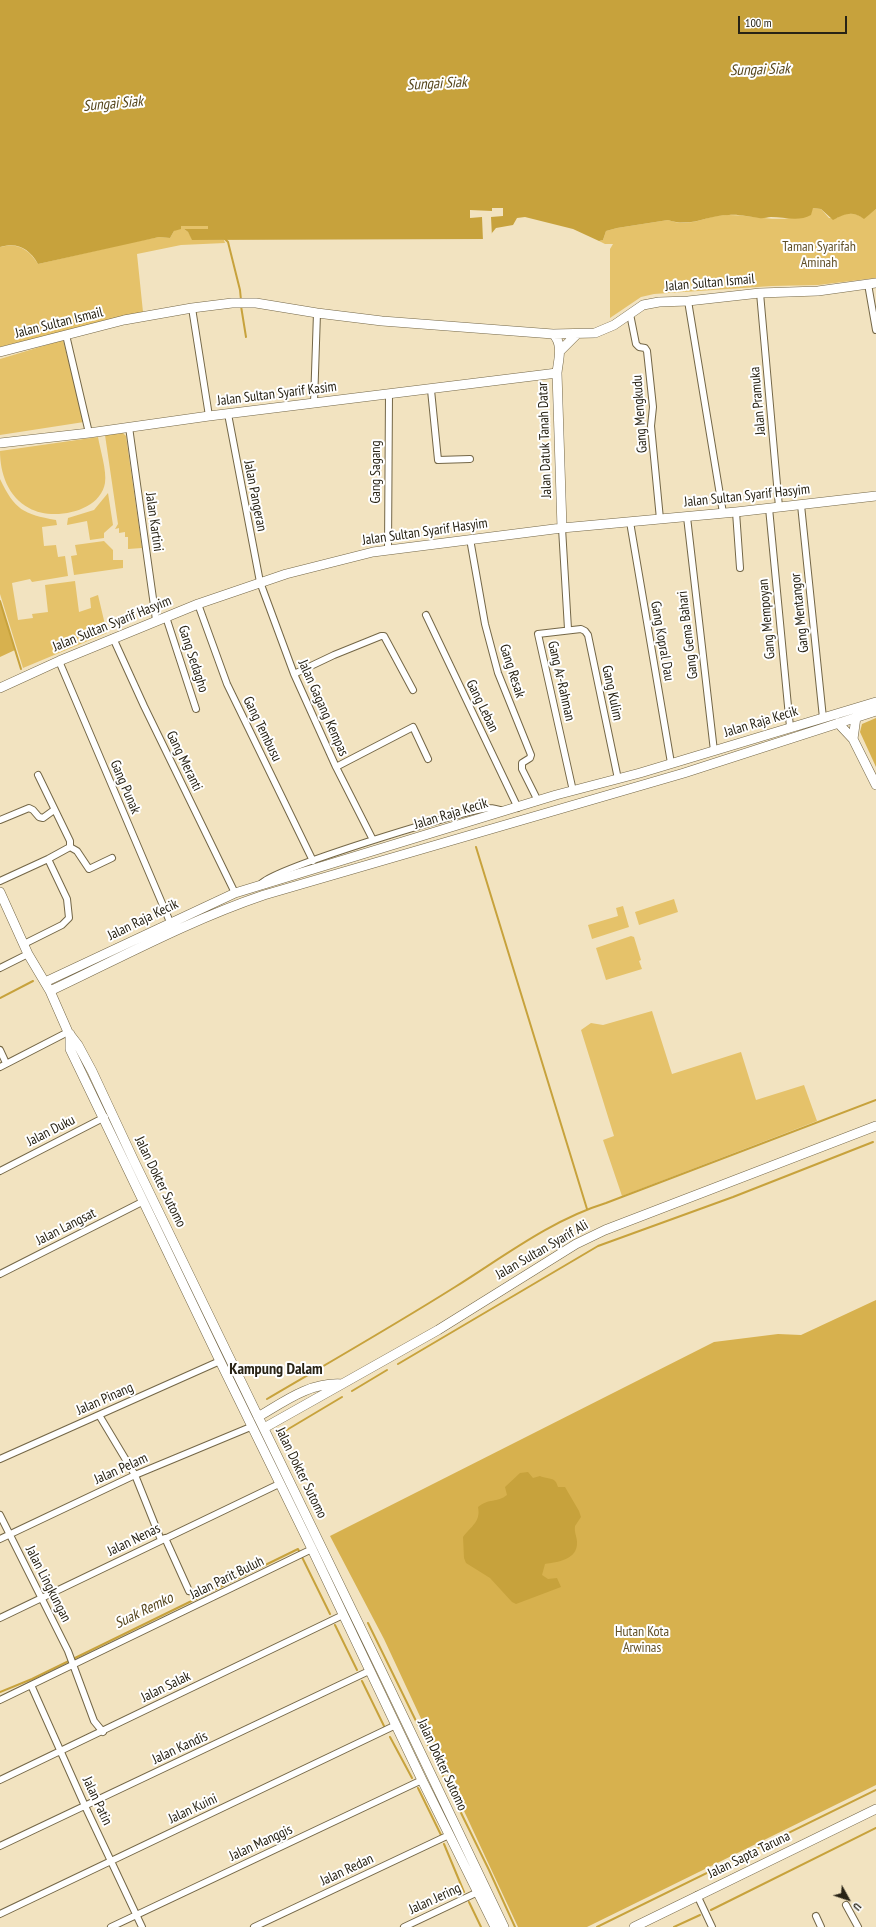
<!DOCTYPE html>
<style>
body{margin:0}
#map{position:relative;width:876px;height:1927px;overflow:hidden;background:#f2e3c0;font-family:"PT Sans Narrow",sans-serif}
canvas{display:block}
.north{position:absolute;left:828px;top:1879px;width:40px;height:40px;-webkit-text-stroke:3px #fff;paint-order:stroke;rotate:130deg;font-size:11px;font-weight:700;line-height:16px;text-align:center;color:#282315}
.north::after{content:'';display:block;margin:auto;width:14px;height:18px;background:#282315;clip-path:polygon(50% 0,100% 100%,50% 72%,0 100%)}
.scale{position:absolute;left:738px;top:16px;width:109px;height:18px;box-sizing:border-box;border:2px solid #282315;border-top:0;padding-left:5px;font-size:12px;line-height:14px;white-space:nowrap;color:#282315;-webkit-text-stroke:3px #fff;paint-order:stroke}
</style>
<div id="map">
<canvas width="876" height="1927"></canvas>
<div class="north">U</div>
<div class="scale">100 m</div>
</div>
<script>
const ctx = document.querySelector('canvas').getContext('2d');
ctx.lineJoin = 'round';
function fill(path, color) {
  ctx.fillStyle = color;
  ctx.fill(path, 'evenodd');
}
function trace(path, color, width, dash) {
  ctx.strokeStyle = color;
  ctx.lineWidth = width;
  ctx.lineCap = dash ? 'butt' : 'round';
  ctx.setLineDash(dash || []);
  ctx.stroke(path);
}
function drawText(font, color, halo, rows, align = 'center') {
  ctx.font = font + ' "PT Sans Narrow",sans-serif';
  ctx.lineWidth = 4;
  ctx.setLineDash([]);
  ctx.textBaseline = 'middle';
  ctx.strokeStyle = halo;
  ctx.fillStyle = color;
  for (const [text, x, y, turn = 0] of rows) {
    ctx.save();
    ctx.translate(x, y);
    ctx.rotate((+turn || 0) * Math.PI / 180);
    ctx.textAlign = isNaN(turn) ? turn : align;
    if (halo) ctx.strokeText(text, 0, 0);
    ctx.fillText(text, 0, 0);
    ctx.restore();
  }
}
fill(new Path2D(`
 M813,208l8,1 8,9h8c8,-7 19,-5 27,0l12,-9v69l-58,7 -46,1 -118,8 -13,3 -31,21v-69l3,-5h-8l-6,-3 4,-1 3,-9 11,-3 51,-8c24,9 38,-6 61,-5 21,0 41,6 62,3 7,-1 15,-7 22,-10z
 M180,226h28l1,3h-25l4,3 5,8h31l1,3 -44,2 -44,9 6,58 -143,35v-100c17,-5 29,2 38,17l95,-22 26,-5 11,1 4,-7z
 M63,340l21,82 -84,13v-76z
 M123,433l3,3 16,112 -14,1v-12h-3v-5l-6,1v-5l-4,1 3,-5 -13,-89z
 M98,437c2,12 9,34 7,46 -5,30 -54,38 -76,25 -21,-11 -29,-35 -29,-57z
 M0,479c15,31 23,35 56,41l1,5 -15,2 2,19 12,-1 2,12 7,-1 3,20 -36,6 -2,-3 -18,4 6,37 15,-2 -1,-4 16,-2 -3,-27 30,-4 4,31 12,-4 -1,-10 8,-3 9,38 -84,35 -23,-74z
 M108,493l5,32 -9,8v5l-14,2 -3,-19 -20,4 1,-7 26,-8z
 M104,541l9,9v10h10v8l-49,7 -3,-19 6,-1 -2,-10z
 M674,899l4,13 -39,13 -4,-13z
 M623,906l6,21 -37,12 -4,-14 30,-9 -2,-8z
 M631,936l3,1 7,23 -2,1 3,8 -36,11 -10,-32z
 M652,1011l20,63 69,-22 15,48 48,-15 13,36 -195,75 -19,-56 11,-4 -33,-106 10,-7 12,2z`), '#e5c26a');
fill(new Path2D(`
 M0,601l15,49 -15,7z
 M876,718v49l-16,-35 2,-8z
 M876,1300v485l-289,142h-69l-134,-288 -54,-103 384,-194 64,-8 23,1z`), '#d7b14e');
fill(new Path2D(`
 M0,0h876v209l-12,10c-12,-9 -19,-5 -31,1l-12,-11 -8,-1 -2,7c-12,7 -27,2 -40,2 -4,0 -8,2 -12,1 -9,-1 -21,-4 -30,-3 -23,0 -37,13 -61,5l-51,8 -11,3 -3,9 -4,1 -26,-12 -48,-12 -8,1 -4,7 -17,3 -9,11 -295,1 -4,-8 -4,-3h24v-3h-27v3l-7,2 -4,7 -11,-1 -121,27c-9,-16 -21,-22 -38,-17z
 M528,1472l5,6 7,-2c4,2 13,2 15,5 2,2 2,4 3,6h7l14,24 2,6 -6,9c-1,6 2,11 2,16 1,18 -20,20 -32,22l-3,11 6,4 9,-1 4,9 -45,17 -4,-2 -22,-24 -24,-15 -2,-5 -1,-21c8,-11 18,-15 15,-30 11,-9 19,-4 29,-12l-2,-8 15,-14z`), '#c7a23c');
fill(new Path2D(`
 M492,208h11v8l-12,1 1,20 -4,3 -5,1 -1,-24 -12,1v-8l22,1z`), '#f2e3c0');
trace(new Path2D(`
 M225,239l3,3 12,48 1,10
 M241,306l5,31
 M0,601l21,68
 M476,847l111,362
 M0,998l33,-17
 M398,1364l200,-118 135,-49 140,-55
 M352,1391l35,-21
 M267,1399c63,-37 126,-73 188,-112 48,-30 96,-67 151,-84l270,-103
 M285,1431l57,-34
 M368,1623l121,247 26,57
 M335,1625l22,45
 M362,1681l22,45
 M0,1692l32,-13 266,-130 32,65
 M390,1737l22,41
 M418,1788l23,47
 M444,1844l20,48
 M469,1902l12,25
 M711,1910l165,-82
 M597,1927l279,-137
 M674,1927l26,-12`), '#c7a23c', 2);
const street = new Path2D(`
 M868,284l8,46
 M760,293l19,214
 M688,301l35,212
 M192,308l17,108
 M630,314l6,30 3,3 6,1 2,3 6,56 -2,19 9,93
 M66,335l23,98
 M431,390l7,70 32,-1
 M314,403l3,-90
 M228,414l32,168 34,92 42,93 37,73
 M129,427l27,193
 M801,505l22,213
 M769,508l21,219
 M736,512l4,56
 M687,517l27,234
 M630,522l41,241
 M562,528l6,101
 M470,539l15,85 13,49 33,82 -1,3 -8,5v6l16,32
 M388,550l1,-156
 M198,604l29,80 86,177
 M426,615l92,193
 M166,617l30,92
 M113,638l31,68 91,187
 M59,661l111,261
 M294,674l40,-19 47,-19h3l29,54
 M336,767l77,-40 15,32
 M573,791l-35,-157 43,-5 4,2 3,4 30,144
 M0,820l29,-12 4,2 6,7 4,1 11,-8
 M70,847l7,4 12,18 23,-11
 M0,881l48,-22 22,-12v-6l-32,-66
 M261,884c11,-15 195,-71 222,-75 8,-2 13,0 21,2
 M24,944l38,-19 7,-7 -2,-19 -19,-40
 M0,968l28,-14
 M0,1050l6,13
 M0,1067l68,-35
 M0,1171l105,-54
 M0,1274l144,-73
 M99,1415l36,60 26,65
 M0,1459l220,-98
 M0,1515l68,136 26,70 9,11
 M165,1538l24,53
 M0,1539l135,-64 118,-49
 M0,1618l279,-134
 M31,1685l54,121 57,121
 M0,1700l312,-151
 M0,1780l343,-165
 M0,1846l369,-175
 M697,1895l15,32
 M846,1905l12,22
 M0,1914l396,-189
 M816,1916l5,11
 M111,1927l311,-147
 M254,1927l195,-92
 M404,1927l74,-35`);
const secondary = new Path2D(`
 M553,334c11,10 5,27 4,39l5,155
 M560,351l17,-17
 M0,352l124,-32 68,-12 40,-5h24l61,10 65,8 171,13 42,-1 19,-8 29,-20 16,-3 29,-1 72,-8 58,-2 58,-8
 M0,443l89,-10 120,-17 348,-43
 M0,688l59,-27 139,-57 88,-30 87,-22 189,-24 174,-16 140,-16
 M838,723l15,16 23,46
 M853,739l3,-22
 M0,892l28,62 22,37 18,41 10,13 14,26 42,90 247,509 123,257
 M45,982l190,-89 321,-98 84,-22 236,-71
 M50,991c70,-33 140,-71 214,-96l420,-122 192,-62
 M70,1034v15l150,312 92,188 110,231 73,147
 M258,1417c27,-16 52,-35 84,-33
 M264,1428l174,-98 138,-86 29,-14 271,-104
 M634,1927l242,-118`);
trace(street, '#746747', 8);
trace(secondary, '#746747', 10);
trace(street, '#fff', 6);
trace(secondary, '#fff', 9);
drawText('14px', '#615028', '#fff', [
 ["Taman Syarifah",819,247],
 ["Aminah",819,263],
 ["Hutan Kota",642,1632],
 ["Arwinas",642,1648]
]);
drawText('14px', '#282315', '#fff', [
 ["Jalan Sultan Ismail",710,283,-5],
 ["Jalan Sultan Ismail",59,323,-14],
 ["Jalan Sultan Syarif Kasim",277,394,-7],
 ["Jalan Pramuka",758,401,-95],
 ["Gang Mengkudu",640,414,-94],
 ["Jalan Datuk Tanah Datar",545,440,-92],
 ["Gang Sagang",376,472,-90],
 ["Jalan Pangeran",255,496,79],
 ["Jalan Sultan Syarif Hasyim",747,496,-6],
 ["Jalan Kartini",154,522,82],
 ["Jalan Sultan Syarif Hasyim",425,532,-8],
 ["Gang Mentangor",800,613,-96],
 ["Gang Mempoyan",767,619,-95],
 ["Jalan Sultan Syarif Hasyim",112,624,-22],
 ["Gang Gema Bahari",688,635,-97],
 ["Gang Kopral Dau",662,641,80],
 ["Gang Sedagho",193,659,72],
 ["Gang Resak",512,671,72],
 ["Gang Ar-Rahman",561,681,77],
 ["Gang Kulim",612,693,78],
 ["Gang Leban",482,706,64],
 ["Jalan Gagang Kempas",323,708,66],
 ["Jalan Raja Kecik",761,722,-17],
 ["Gang Tembusu",262,729,64],
 ["Gang Meranti",184,761,64],
 ["Gang Punak",125,787,67],
 ["Jalan Raja Kecik",451,814,-17],
 ["Jalan Raja Kecik",143,920,-26],
 ["Jalan Duku",51,1131,-27],
 ["Jalan Dokter Sutomo",160,1182,64],
 ["Jalan Langsat",66,1227,-27],
 ["Jalan Sultan Syarif Ali",542,1250,-30],
 ["Jalan Pinang",105,1399,-24],
 ["Jalan Pelam",121,1469,-24],
 ["Jalan Dokter Sutomo",301,1473,64],
 ["Jalan Nenas",134,1540,-26],
 ["Jalan Parit Buluh",227,1578,-26],
 ["Jalan Lingkungan",48,1584,63],
 ["Jalan Salak",166,1687,-26],
 ["Jalan Kandis",180,1748,-25],
 ["Jalan Dokter Sutomo",442,1765,65],
 ["Jalan Patin",97,1801,65],
 ["Jalan Kuini",193,1809,-25],
 ["Jalan Manggis",261,1843,-25],
 ["Jalan Sapta Taruna",749,1855,-26],
 ["Jalan Redan",347,1870,-25],
 ["Jalan Jering",435,1899,-25]
]);
drawText('italic 15px', '#56461d', '#fff', [
 ["Sungai Siak",760,70,-2],
 ["Sungai Siak",437,84,-3],
 ["Sungai Siak",113,104,-5],
 ["Suak Remko",144,1611,-26]
]);
drawText('bold 16px', '#282315', '#fff', [
 ["Kampung Dalam",276,1369]
]);
</script>
